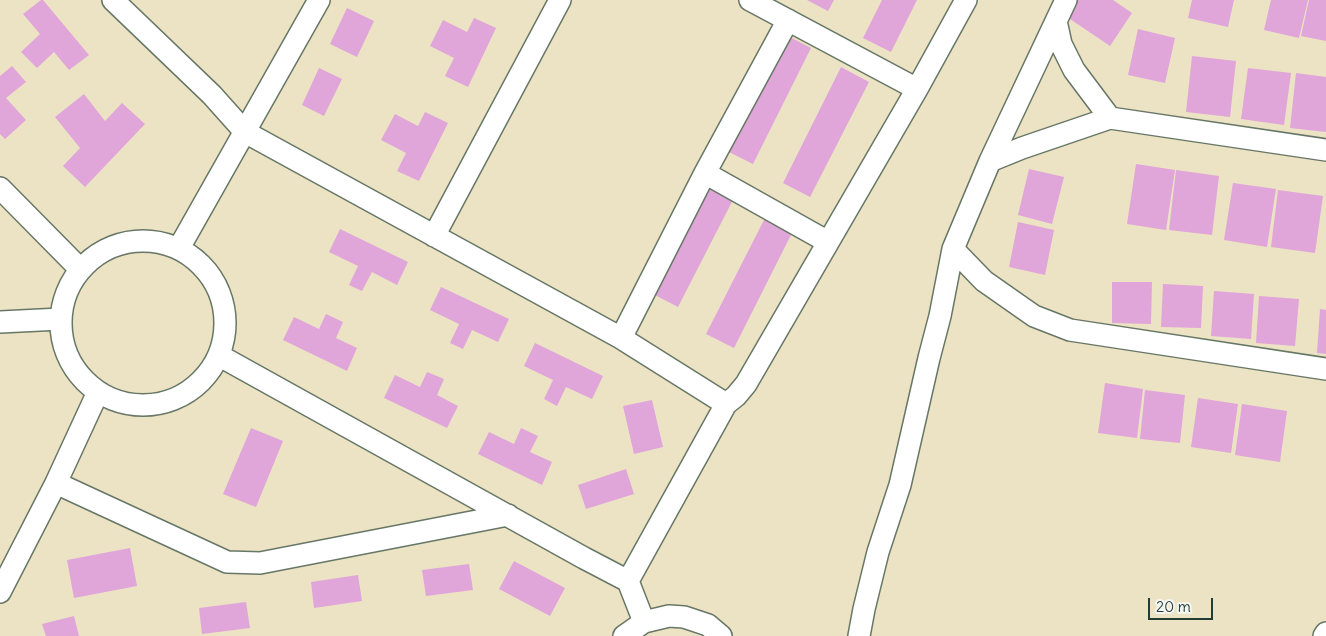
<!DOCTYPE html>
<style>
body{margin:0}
#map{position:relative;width:1326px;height:636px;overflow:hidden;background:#ece3c4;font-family:Delius,sans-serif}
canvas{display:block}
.scale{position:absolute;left:1148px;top:598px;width:65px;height:22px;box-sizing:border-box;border:2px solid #1f3d34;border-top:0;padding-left:6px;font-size:15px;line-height:18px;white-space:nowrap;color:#1f3d34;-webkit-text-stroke:4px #f6f6f2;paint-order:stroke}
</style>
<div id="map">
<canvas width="1326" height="636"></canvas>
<div class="scale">20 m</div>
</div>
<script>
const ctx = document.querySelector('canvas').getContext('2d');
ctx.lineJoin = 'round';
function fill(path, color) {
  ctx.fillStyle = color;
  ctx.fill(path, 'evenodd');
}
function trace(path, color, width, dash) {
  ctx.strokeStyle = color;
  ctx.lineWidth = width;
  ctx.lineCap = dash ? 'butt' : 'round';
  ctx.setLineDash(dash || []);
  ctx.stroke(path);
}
fill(new Path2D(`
 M41,0h2l46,55 -20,15 -15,-18 -17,16 -16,-16 19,-18 -17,-20z
 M807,0h27l-6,11z
 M882,0h35l-26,52 -28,-14z
 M1078,0h35l19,13 -22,33 -43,-29z
 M1192,0h42l-6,27 -40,-9z
 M1271,0h37l-9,38 -35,-8z
 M1309,0h17v41l-25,-5z
 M347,8l27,13 -17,36 -27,-13z
 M474,18l22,10 -28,59 -23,-11 9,-18 -24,-12 13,-26 24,12z
 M1138,29l37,9 -10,45 -37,-8z
 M784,34l27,14 -58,116 -28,-14z
 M1192,56l44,5 -6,56 -44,-5z
 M12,66l14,16 -20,16 20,22 -21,19 -5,-5v-58z
 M841,67l28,15 -59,115 -27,-14z
 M319,68l23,11 -18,37 -22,-11z
 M1248,68l43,5 -7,52 -43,-6z
 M1296,73l30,4v55l-36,-4z
 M84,94l21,27 17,-18 23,21 -60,63 -22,-21 17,-18 -25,-31z
 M425,112l23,11 -29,58 -22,-10 9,-18 -25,-13 14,-26 23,12z
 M1136,164l39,6 -9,60 -39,-6z
 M1029,169l35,8 -12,47 -34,-9z
 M1176,170l43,6 -7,59 -43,-5z
 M709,178l28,14 -59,115 -27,-14z
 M1233,183l43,6 -9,58 -43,-7z
 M1278,190l45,6 -8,57 -44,-6z
 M765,218l27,15 -58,115 -28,-14z
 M1018,222l36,8 -9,45 -36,-8z
 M340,229l68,33 -11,23 -25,-13 -10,19 -13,-6 9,-19 -29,-14z
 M1112,282h40l-1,42 -39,-1z
 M1163,284l40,2 -2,42 -40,-1z
 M441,287l68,32 -11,23 -26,-12 -9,19 -13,-6 9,-19 -29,-14z
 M1214,291l40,3 -3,45 -40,-3z
 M1259,296l40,3 -4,47 -39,-3z
 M1320,309l6,1v44l-9,-1z
 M326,314l17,8 -7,16 21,10 -10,23 -64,-31 11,-23 25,12z
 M535,343l68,33 -11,23 -26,-12 -9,19 -13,-7 9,-19 -29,-14z
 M427,372l17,7 -7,16 21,11 -11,22 -63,-30 11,-23 25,12z
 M1105,383l38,6 -6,49 -39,-5z
 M1145,390l40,5 -5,48 -40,-4z
 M1198,398l40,6 -7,49 -40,-6z
 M652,400l11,47 -29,7 -11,-48z
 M1242,404l45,7 -7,51 -45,-7z
 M251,428l32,13 -27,66 -33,-13z
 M521,428l17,8 -8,16 22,10 -10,23 -64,-31 11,-22 25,12z
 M626,469l8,25 -48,15 -8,-24z
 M130,548l7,38 -63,12 -7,-38z
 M514,561l51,27 -15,28 -51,-27z
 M469,564l4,26 -47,6 -4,-26z
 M358,575l4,26 -48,7 -3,-26z
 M246,602l4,26 -48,6 -3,-26z
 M74,616l5,20h-33l-4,-12z`), '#e0a5d9');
const minor = new Path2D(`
 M113,0l99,95 33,37 376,206 105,66
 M750,0l167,89
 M1056,21l5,23 13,26 36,48
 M990,161l32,-13 88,-30 216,32
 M705,173l83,-153
 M0,188l80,81
 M434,236l126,-236
 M61 323a82 82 0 1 1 164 0a82 82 0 1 1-164 0Z
 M179,248l140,-248
 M953,249l31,32 50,35 36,14 256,39
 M0,322l60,-3
 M621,338l84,-165 123,69
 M220,356l364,202 44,23 16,41
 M56,483l171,79 33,1 248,-48
 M628,581l98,-177 10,-8 10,-12 171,-295 49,-89
 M0,592l56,-109 42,-91
 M624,636l20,-14 25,-6 15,1 24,8 13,11
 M859,636l5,-27 14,-57 22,-67 29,-127 11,-42 13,-67 37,-88 76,-161
 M1324,636l2,-3`);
trace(minor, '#677766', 24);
trace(minor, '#fff', 21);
</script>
